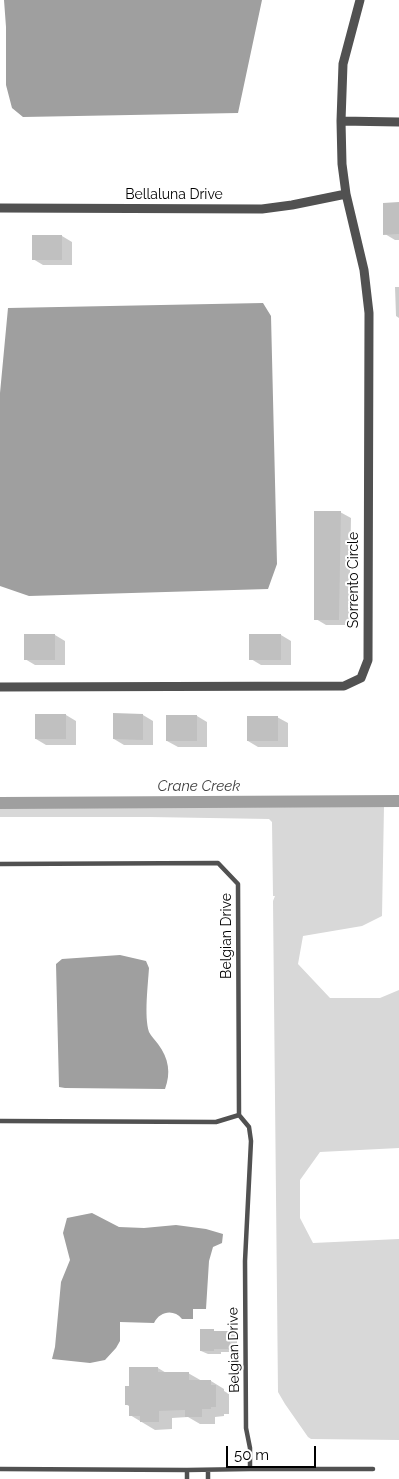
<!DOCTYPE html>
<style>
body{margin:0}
#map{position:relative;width:399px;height:1479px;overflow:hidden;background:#fff;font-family:Raleway,sans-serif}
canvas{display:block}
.scale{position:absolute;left:226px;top:1446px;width:90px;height:22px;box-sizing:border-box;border:2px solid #000;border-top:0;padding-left:6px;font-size:15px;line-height:18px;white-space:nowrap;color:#000;-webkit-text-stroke:4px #fff;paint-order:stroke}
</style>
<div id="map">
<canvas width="399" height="1479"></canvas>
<div class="scale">50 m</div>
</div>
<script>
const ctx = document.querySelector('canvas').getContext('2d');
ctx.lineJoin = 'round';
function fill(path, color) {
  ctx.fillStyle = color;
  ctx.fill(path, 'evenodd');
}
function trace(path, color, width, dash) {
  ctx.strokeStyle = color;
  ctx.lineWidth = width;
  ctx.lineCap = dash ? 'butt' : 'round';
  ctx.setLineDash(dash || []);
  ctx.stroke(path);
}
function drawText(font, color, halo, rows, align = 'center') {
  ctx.font = font + ' Raleway,sans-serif';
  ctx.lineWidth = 4;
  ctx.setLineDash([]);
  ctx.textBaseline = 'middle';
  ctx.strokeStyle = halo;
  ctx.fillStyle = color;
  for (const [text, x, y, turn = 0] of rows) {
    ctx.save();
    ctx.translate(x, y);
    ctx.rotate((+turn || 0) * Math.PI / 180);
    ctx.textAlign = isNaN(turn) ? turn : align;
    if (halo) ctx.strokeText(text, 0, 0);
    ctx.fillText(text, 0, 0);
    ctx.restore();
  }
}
fill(new Path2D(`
 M0,803l384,3 -2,110 -20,10 -59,10 -5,28 32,34h50l19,-8v158l-79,4 -20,28v38l13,25 86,-4v201l-88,-1 -3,-2 -23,-33 -7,-12 -5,-491 2,-5h-2l-1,-74 -3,-3 -119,-2h-150z`), '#d8d8d8');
fill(new Path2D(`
 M4,0h258l-24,113 -215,4 -11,-9 -6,-23v-58z
 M263,303l8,13 6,248 -9,25 -239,7 -29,-10v-193l8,-85z
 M120,955l26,6 3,7c-1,17 -5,48 0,64 2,4 6,8 9,12 11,15 13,29 7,45l-100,-1 -6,-1 -3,-123 6,-5z
 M92,1213l27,14 25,1 32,-3 30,4 17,5 -1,9 -9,4 -4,14 -3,48h-13v10h-11c-8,-10 -22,-8 -28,4l-34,-1v19l-4,7 -11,12 -15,3 -38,-4 3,-12 6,-65 9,-22 -7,-27 4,-15z`), '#9f9f9f');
fill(new Path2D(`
 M399,204v36h-4l-10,-6z
 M33,236h29l10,6v23h-29l-10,-6z
 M395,287h4v31l-3,-2z
 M340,512l11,6 -2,107h-23l-10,-6z
 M55,635l10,6v24h-30l-10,-6z
 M281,635l10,6v24h-30l-10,-6z
 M66,715l10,6v24h-30l-10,-6z
 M143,715l10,6v24h-29l-10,-6z
 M168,716h29l10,6v25h-29l-11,-6z
 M277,717l11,6v24h-30l-10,-6z
 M214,1331l3,2h13l7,3v16h-16v2h-13l-7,-3z
 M130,1368h28l10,6 20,-1 14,8h9l13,8v2l5,3v20h-5v2l-9,1v7h-15l-12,-7 -16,1v11l-17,1 -25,-15v-8l-4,-3 4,-17z`), '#0003');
trace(new Path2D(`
 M0,803l399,-2`), '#9f9f9f', 12);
fill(new Path2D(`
 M399,202v32l-16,1v-32z
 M32,235h30v25h-30z
 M314,511h27l-2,109h-25z
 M24,634h31v26h-31z
 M249,634h32v26h-32z
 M113,713l30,1v26l-30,-1z
 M35,714h31v25h-31z
 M166,715h31v26h-31z
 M247,716h31v25h-31z
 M200,1329h14v2h16v18h-16v2h-14z
 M129,1367h29v5h31v8h22v5h5v22h-5v2h-9v8h-17v-7l-26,1v11h-19v-6h-11v-11h-4v-19h4z`), '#c0c0c0');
trace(new Path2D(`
 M0,864l218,-1 20,21 1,231 -23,7 -216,-1
 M0,1469l187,1
 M250,1469h123
 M187,1479v-9l63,-1v-21l-4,-20 -1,-167 6,-120 -2,-14 -10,-12
 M208,1479v-9`), '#515151', 4.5);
trace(new Path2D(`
 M341,121l58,1
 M0,208l262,1 30,-4 54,-11
 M0,687l344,-1 17,-8 7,-18 1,-347 -5,-43 -18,-76 -4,-30 -1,-43 2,-57 17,-64`), '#515151', 9);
drawText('14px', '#000', '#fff', [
 ["Bellaluna Drive",174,195],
 ["Sorrento Circle",354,580,-90],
 ["Belgian Drive",227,936,-90],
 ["Belgian Drive",234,1350,-91]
]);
drawText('italic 15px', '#404040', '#fff', [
 ["Crane Creek",199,786]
]);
</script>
